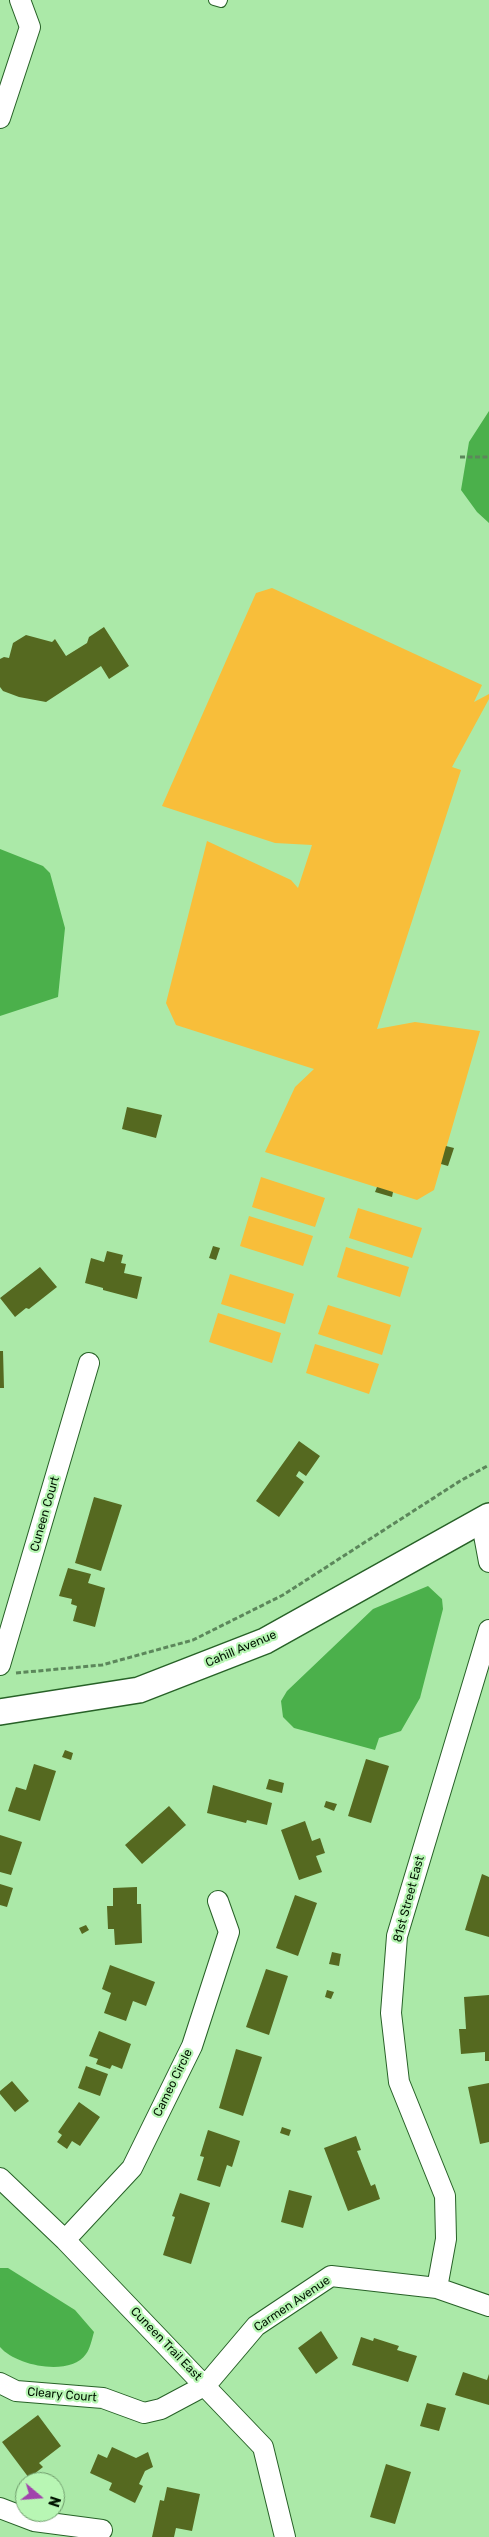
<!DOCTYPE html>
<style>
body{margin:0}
#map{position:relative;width:489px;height:2537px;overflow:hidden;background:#abe9a8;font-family:Rubik,sans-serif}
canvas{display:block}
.north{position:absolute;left:15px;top:2472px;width:50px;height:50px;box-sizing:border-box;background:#b8f6b4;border:1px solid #6f9c6c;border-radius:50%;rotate:108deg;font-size:14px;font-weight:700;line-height:20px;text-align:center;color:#011501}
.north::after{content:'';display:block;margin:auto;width:18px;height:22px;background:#a143ac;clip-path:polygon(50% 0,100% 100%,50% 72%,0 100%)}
</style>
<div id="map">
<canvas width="489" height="2537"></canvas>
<div class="north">N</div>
</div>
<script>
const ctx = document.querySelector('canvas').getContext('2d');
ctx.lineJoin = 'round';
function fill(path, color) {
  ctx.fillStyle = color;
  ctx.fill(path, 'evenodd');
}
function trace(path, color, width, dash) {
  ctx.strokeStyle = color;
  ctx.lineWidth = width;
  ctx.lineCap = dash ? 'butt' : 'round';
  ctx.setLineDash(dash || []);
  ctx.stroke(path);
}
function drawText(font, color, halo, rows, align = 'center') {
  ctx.font = font + ' Rubik,sans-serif';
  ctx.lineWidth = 4.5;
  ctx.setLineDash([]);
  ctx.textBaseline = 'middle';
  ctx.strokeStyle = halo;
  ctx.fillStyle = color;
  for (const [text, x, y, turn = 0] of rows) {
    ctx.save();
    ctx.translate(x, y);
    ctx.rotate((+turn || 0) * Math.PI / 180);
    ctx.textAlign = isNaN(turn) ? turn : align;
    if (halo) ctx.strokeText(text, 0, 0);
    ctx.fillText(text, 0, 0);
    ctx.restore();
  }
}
fill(new Path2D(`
 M272,588l210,97 -8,17 15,-8v5l-37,68 9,3 -84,259 38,-7 65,9 -46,159 -17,10 -152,-48 30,-65 19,-18 -138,-44 -10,-22 41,-162 84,39 7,8 14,-43 -37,-2 -113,-37 94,-213z
 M261,1177l64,21 -10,29 -63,-20z
 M358,1208l64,20 -10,30 -63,-20z
 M249,1216l64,20 -10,30 -63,-20z
 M346,1247l63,20 -9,30 -63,-20z
 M230,1274l64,20 -9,30 -64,-20z
 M328,1305l63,20 -9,30 -64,-21z
 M218,1313l63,20 -9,30 -63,-21z
 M315,1344l64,20 -10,30 -63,-21z`), '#f8be3a');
fill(new Path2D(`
 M489,411v112l-12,-11 -16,-22 8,-48z
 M0,849l43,17 7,7 15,55 -7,69 -58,19z
 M428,1586l14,13 1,10 -23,89 -19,33 -22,7 -4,12 -81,-22 -11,-11 -2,-16 6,-10 86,-82z
 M0,2268h8l67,42 19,22c-2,7 -4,17 -8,22 -16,23 -70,12 -86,-7z`), '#4bb04b');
fill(new Path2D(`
 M104,627l25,39 -20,13 -8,-13 -55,36 -27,-5 -16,-6 -3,-4v-28l4,-2 5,1 4,-15 13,-8 26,7 3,-3 11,17 21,-13 2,-6z
 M127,1107l35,8 -6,23 -34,-9z
 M446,1146l8,2 -6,18 -7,-2z
 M377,1187l16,5 -1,5 -17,-5z
 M213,1246l7,2 -4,12 -7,-2z
 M107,1251l16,4 -2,8 5,1 -2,9 18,4 -5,22 -34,-9v-2l-18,-5 6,-25 13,4z
 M40,1267l17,20 -28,22 -3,-1 -11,9 -15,-19z
 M0,1351h3l1,37h-4z
 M299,1441l21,15 -14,20 -7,-5 -3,5 8,6 -25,35 -23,-16z
 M94,1497l28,8 -21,66 -26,-8z
 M68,1568l23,6 -3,9 17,5 -10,39 -22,-6 4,-15 -6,-2 1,-5 -13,-3z
 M65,1750l8,3 -2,7 -9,-3z
 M366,1759l23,7 -18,57 -23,-7z
 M34,1764l22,7 -16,50 -32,-10 8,-24 10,3z
 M269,1779l15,4 -2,10 -16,-4z
 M213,1785l59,18 -5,22 -20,-5 -1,3 -39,-10z
 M326,1801l11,3 -3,7 -10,-4z
 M169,1806l17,19 -44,39 -17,-19z
 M305,1821l7,20 8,-3 5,15 -9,3 6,16 -23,8 -18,-50z
 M0,1835l22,7 -11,33 -11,-3z
 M482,1874l7,3v60l-24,-7z
 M0,1884l13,4 -6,19 -7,-2z
 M137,1887v17h4l1,39 -27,2 -1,-16h-6l-1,-23h6v-18z
 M295,1895l22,8 -19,53 -22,-8z
 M86,1925l3,5 -7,4 -3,-6z
 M332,1952l9,2 -2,12 -10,-2z
 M110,1965l45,17 -9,24 -13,-5 -7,20 -22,-8 7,-20 -9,-4z
 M266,1969l22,7 -19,59 -23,-8z
 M327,1990l7,2 -3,7 -6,-2z
 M489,1995v66h-4v-9l-24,2 -2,-25h7l-2,-32z
 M99,2031l32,13 -9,25 -10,-4 -2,4 -14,-5 2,-5 -9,-3z
 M236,2049l26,8 -19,59 -24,-8z
 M86,2066l22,8 -8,22 -22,-8z
 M12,2081l17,20 -14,11 -15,-18v-3z
 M489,2083v59l-9,2 -12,-57z
 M79,2102l21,15 -20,29 -8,-5 -5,8 -10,-7 5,-7 -4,-3z
 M282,2127l9,3 -2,6 -9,-3z
 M208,2130l32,11 -8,26 -5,-2 -7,22 -23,-7 7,-23 -4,-1z
 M356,2136l5,14 -4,1 14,35 4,-2 5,15 -32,12 -24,-63z
 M289,2190l23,6 -9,32 -22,-6z
 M180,2193l30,10 -19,61 -28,-9 12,-38 -3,-1z
 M321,2331l17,27 -22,16 -18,-26z
 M361,2337l12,4 1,-3 25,8 -2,4 20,6 -9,26 -56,-17z
 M463,2372l24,8 2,-6v31l-34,-10z
 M427,2403l19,5 -7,23 -19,-5z
 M38,2415l23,31 -22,17 4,4 -14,11 -27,-36z
 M112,2447l24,11 12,-6 5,15 -8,4 -6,13 4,2 -8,17 -26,-13 3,-7 -22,-10 8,-19 9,4z
 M386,2464l25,8 -16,52 -25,-7z
 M167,2487l33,7 -8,37 -16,-3 -2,9h-22l8,-37 4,1z`), '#556920');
const service = new Path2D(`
 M214,0l7,2 1,-2`);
const minor = new Path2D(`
 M0,118l30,-91 -10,-27
 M481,1519l8,43
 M0,1665l89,-302
 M0,2178l65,62 198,207 22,90
 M65,2240l67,-72 60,-122 37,-114 -11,-31
 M437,2288l9,-49 -1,-43 -46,-114 -8,-69 6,-77 92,-306
 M0,2383l16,8 87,7 41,15 17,-4 45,-24 50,-59 75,-50 106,12 52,18
 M0,2508l34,13 68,9`);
const tertiary = new Path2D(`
 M0,1712l139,-22 126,-49 224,-125`);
trace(service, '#276127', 12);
trace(minor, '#276127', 22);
trace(tertiary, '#276127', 28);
trace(new Path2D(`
 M460,457h29
 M16,1673l86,-8 91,-25 90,-45 177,-114 29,-16`), '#5c875b', 3, [5, 2.5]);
trace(service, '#fff', 10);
trace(minor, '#fff', 20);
trace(tertiary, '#fff', 25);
drawText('12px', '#011501', '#b8f6b4', [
 ["Cuneen Court",45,1514,-74],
 ["Cahill Avenue",241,1649,-23],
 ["81st Street East",409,1899,-75],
 ["Cameo Circle",173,2083,-64],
 ["Carmen Avenue",292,2304,-34],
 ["Cuneen Trail East",166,2344,46],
 ["Cleary Court",62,2395,5]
]);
</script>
